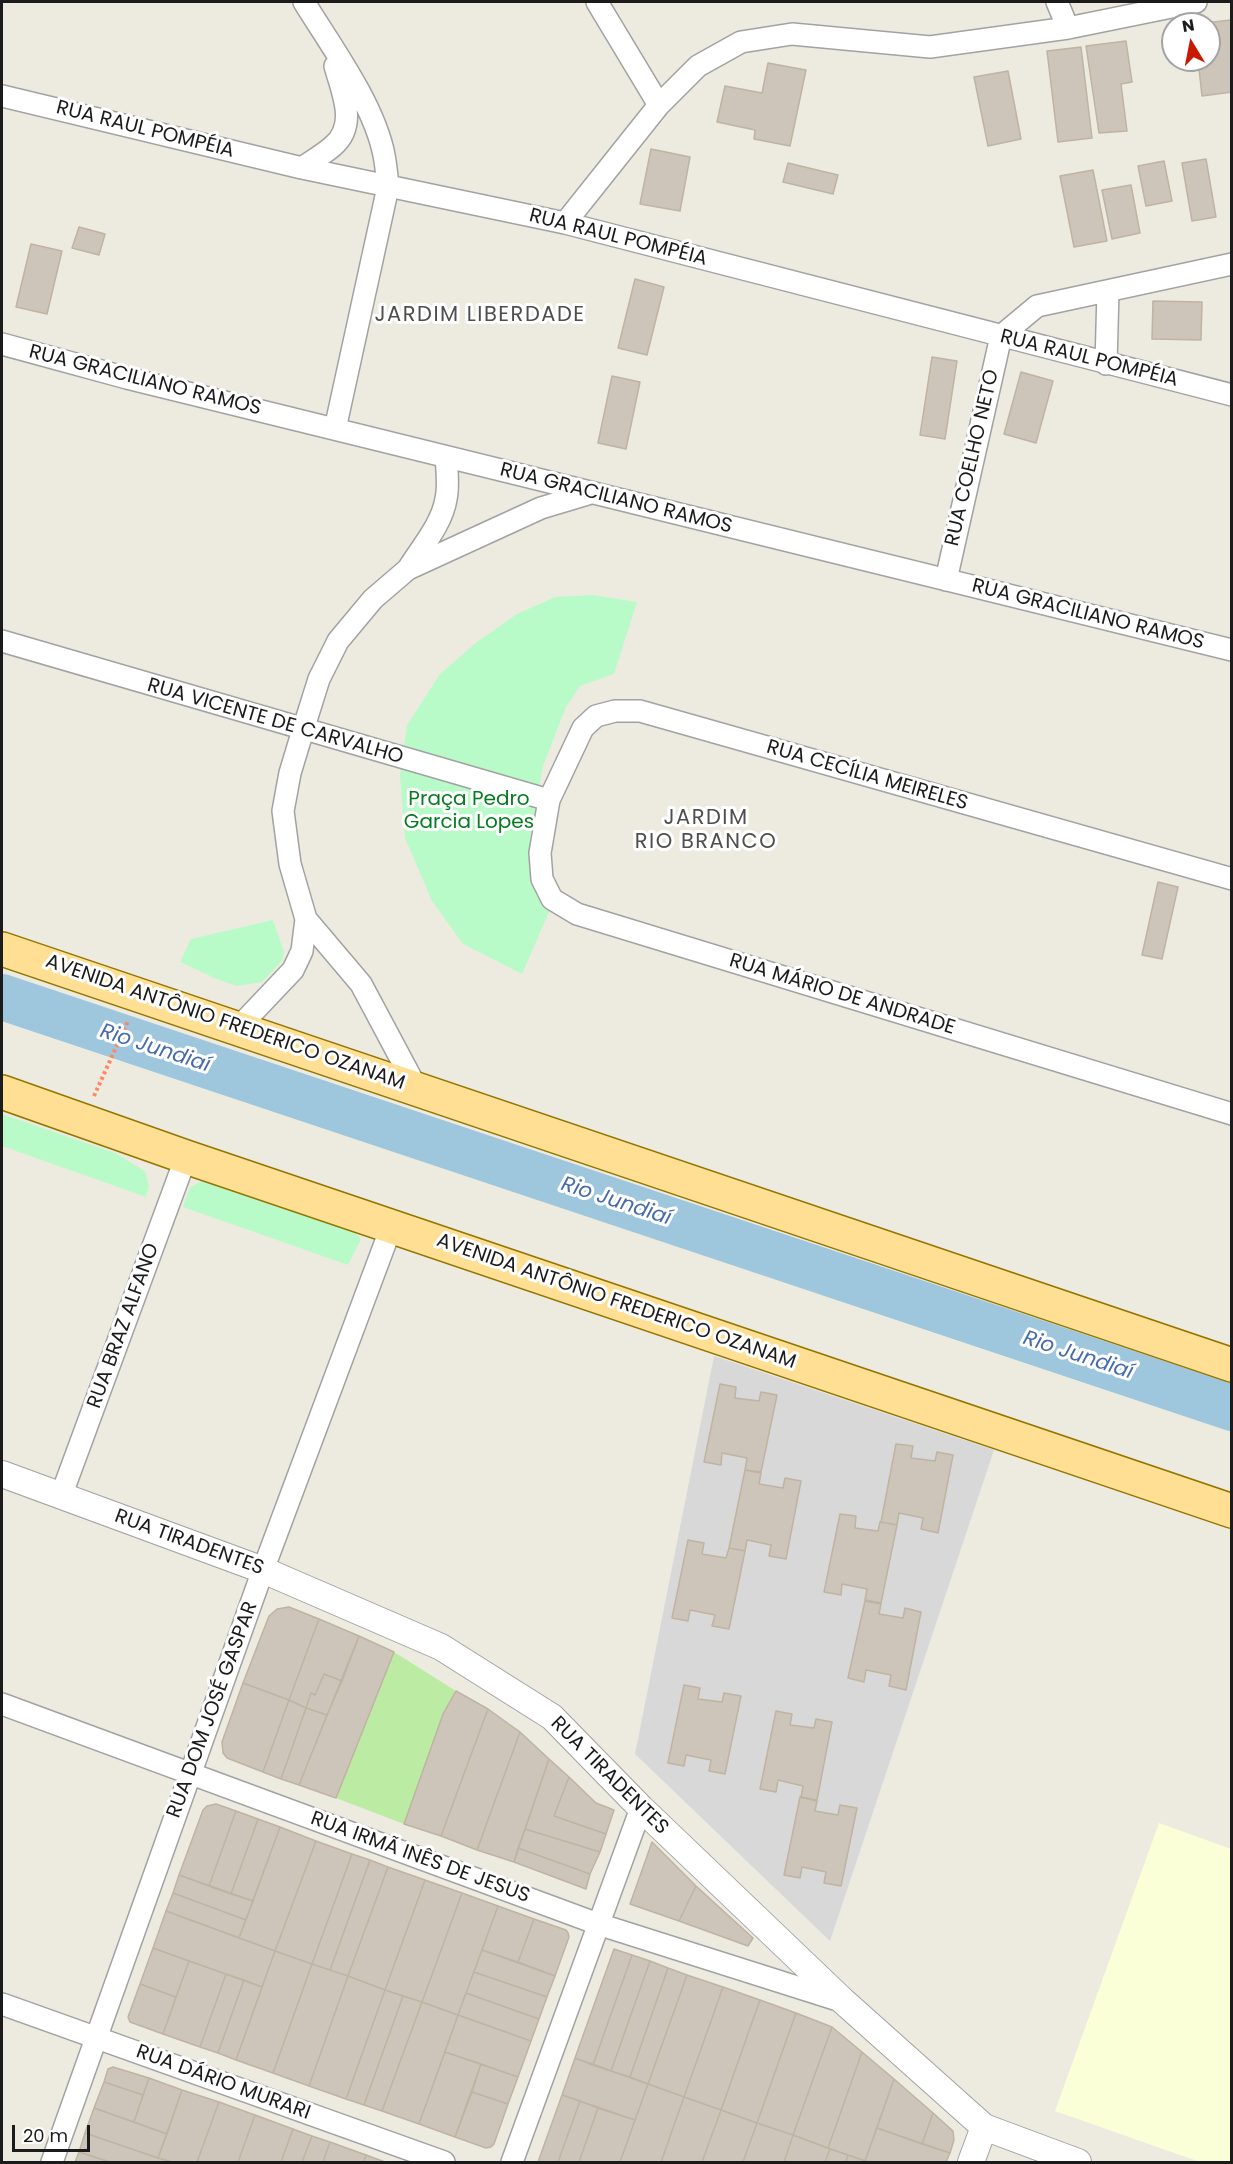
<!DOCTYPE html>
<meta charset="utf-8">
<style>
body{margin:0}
#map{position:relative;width:1233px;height:2164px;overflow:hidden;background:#edebe0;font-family:Poppins,sans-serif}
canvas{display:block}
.frame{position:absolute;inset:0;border:3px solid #1b1b1b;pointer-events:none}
.north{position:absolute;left:1161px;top:12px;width:60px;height:60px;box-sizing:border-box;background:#fff;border:2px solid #a4a4a4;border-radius:50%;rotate:350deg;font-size:16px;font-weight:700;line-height:24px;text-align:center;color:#1b1b1b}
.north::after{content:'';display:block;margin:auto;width:21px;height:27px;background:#c61b00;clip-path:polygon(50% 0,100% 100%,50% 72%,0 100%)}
.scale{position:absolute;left:12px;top:2125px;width:78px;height:27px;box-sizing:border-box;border:3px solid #1b1b1b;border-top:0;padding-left:8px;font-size:18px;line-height:21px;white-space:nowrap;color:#1b1b1b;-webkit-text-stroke:4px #fff;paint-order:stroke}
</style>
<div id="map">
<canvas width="1233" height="2164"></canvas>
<div class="frame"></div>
<div class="north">N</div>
<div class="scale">20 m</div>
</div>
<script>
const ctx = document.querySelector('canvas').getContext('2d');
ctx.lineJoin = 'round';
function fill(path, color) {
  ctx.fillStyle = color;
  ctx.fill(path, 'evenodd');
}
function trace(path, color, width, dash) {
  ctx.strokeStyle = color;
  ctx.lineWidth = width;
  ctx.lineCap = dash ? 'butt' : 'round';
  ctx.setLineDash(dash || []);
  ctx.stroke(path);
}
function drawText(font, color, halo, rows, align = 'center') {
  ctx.font = font + ' Poppins,sans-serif';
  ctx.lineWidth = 6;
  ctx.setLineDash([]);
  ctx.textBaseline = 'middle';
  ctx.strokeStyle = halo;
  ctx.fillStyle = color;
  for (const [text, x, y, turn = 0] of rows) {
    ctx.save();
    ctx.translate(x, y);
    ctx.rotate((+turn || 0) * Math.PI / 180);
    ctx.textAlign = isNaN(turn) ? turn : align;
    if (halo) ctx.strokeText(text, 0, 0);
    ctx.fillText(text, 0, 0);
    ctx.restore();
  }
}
fill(new Path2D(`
 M714,1356l280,94 -164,491 -195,-187z`), '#d9d8d8');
fill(new Path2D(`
 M1159,1823l72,26v313h-31l-145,-51z`), '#faffd7');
fill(new Path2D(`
 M394,1652l62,39 -13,23 -39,110 -68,-26z`), '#bceba3');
fill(new Path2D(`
 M593,595l44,7 -23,72 -34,12 -14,21 -23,59 -13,72 22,67 -30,69 -59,-30 -31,-43 -27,-63 -5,-63 7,-50 33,-51 37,-32 40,-28 38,-17z
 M273,920l11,32 -2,9 -20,21 -25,4 -18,-6 -39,-18 11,-23z
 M2,1114l113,39 30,18 4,15 -3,11 -144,-51z
 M202,1181l149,48 10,10 -13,26 -165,-58 7,-20z`), '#b9fbc8');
trace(new Path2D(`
 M2,997l1230,411`), '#9ec6dd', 46);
const building = new Path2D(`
 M1231,20l1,72 -30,4 -4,-36h11v-36h-13z
 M1126,41l6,41 -11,2 6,47 -28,2 -13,-87z
 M1081,47l11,91 -34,4 -11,-91z
 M768,63l38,7 -16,76 -36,-7 1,-9 -38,-8 8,-36 37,7z
 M1008,71l13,68 -33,7 -14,-69z
 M651,149l39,8 -10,54 -40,-7z
 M1206,159l10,58 -24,4 -10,-58z
 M1164,161l8,40 -26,5 -8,-40z
 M788,163l50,12 -5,19 -50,-12z
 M1093,170l14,71 -33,6 -14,-71z
 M1131,185l9,48 -28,6 -10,-49z
 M79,227l26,7 -6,21 -27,-7z
 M31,244l31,7 -15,63 -31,-7z
 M635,279l29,8 -17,68 -29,-7z
 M1153,301l49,1 -1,38 -49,-1z
 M932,357l25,4 -12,78 -25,-4z
 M1021,372l32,9 -17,62 -32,-9z
 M612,376l28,6 -14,67 -28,-6z
 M1158,882l20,5 -16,72 -20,-4z
 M720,1384l16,3 -1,11 24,3 2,-9 16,3 -16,77 -16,-2 2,-12 -25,-5 -1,12 -17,-3z
 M896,1444l17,2 -2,12 24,3 2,-9 16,3 -15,78 -17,-4 2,-11 -24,-5 -2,12 -16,-3z
 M745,1470l16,3 -2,11 24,4 2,-10 16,3 -15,78 -17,-3 2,-11 -24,-5 -2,11 -16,-3z
 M840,1514l16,2 -1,12 23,3 2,-9 17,3 -16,78 -16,-3 2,-11 -25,-5 -1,11 -17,-3z
 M688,1540l16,3 -2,11 24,4 3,-10 16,3 -16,78 -17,-3 3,-11 -25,-5 -2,11 -16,-3z
 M865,1601l16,3 -2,10 24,4 2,-10 16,4 -15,78 -17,-4 2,-11 -25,-5 -2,12 -16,-4z
 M289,1607l30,12 -30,81 -46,-17 26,-67 8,-7z
 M319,1619l40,17 -17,45 -18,-7 -9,21 -4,-2 -5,15 -17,-8z
 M359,1636l35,16 -58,146 -37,-13z
 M324,1674l18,7 -15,34 -21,-7 5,-15 4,2z
 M243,1683l46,17 -26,72 -36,-14 -4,-5 -1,-11z
 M684,1685l16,3 -2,11 24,3 2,-9 17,3 -16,78 -16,-3 2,-11 -25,-5 -2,11 -16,-3z
 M456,1691l32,18 -47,127 -37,-12 39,-110z
 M289,1700l17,8 -25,71 -18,-7z
 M306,1708l21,7 -28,70 -18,-6z
 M488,1709l32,23 -43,118 -36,-14z
 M776,1711l16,3 -2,11 24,3 2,-9 16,3 -15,78 -16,-3 2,-11 -25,-6 -2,12 -16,-3z
 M520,1732l29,27 -35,103 -37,-12z
 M549,1759l20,18 -15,39 52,18 -6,18 -75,-23z
 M569,1777l27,26 18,7 -8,24 -52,-18z
 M800,1797l17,4 -2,10 23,4 2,-10 17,3 -16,78 -17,-3 2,-11 -24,-5 -2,11 -16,-3z
 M216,1804l20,7 -27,75 -30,-11 24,-65 4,-4z
 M236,1811l22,8 -27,75 -22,-8z
 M258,1819l22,8 -27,74 -22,-7z
 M280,1827l36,14 -41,110 -36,-13z
 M525,1829l75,23 -10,22 -72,-26z
 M316,1841l36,13 -40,110 -37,-13z
 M652,1842l44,44 -17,35 -49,-17z
 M518,1848l72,26 -4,15 -72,-27z
 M352,1854l18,6 -40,110 -18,-6z
 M370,1860l18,7 -40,109 -18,-6z
 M388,1867l37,13 -40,110 -37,-14z
 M179,1875l74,26 -7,19 -73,-27z
 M425,1880l37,13 -40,109 -37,-12z
 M696,1886l57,52 -5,8 -69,-25z
 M173,1893l73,27 -7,18 -73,-27z
 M462,1893l36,13 -40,109 -36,-13z
 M498,1906l36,13 -16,43 -36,-12z
 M166,1911l109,40 -13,36 -109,-39z
 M534,1919l32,11 2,3 1,4 -14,39 -37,-14z
 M153,1948l36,13 -13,36 -36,-13z
 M614,1949l18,6 -39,110 -18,-7z
 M482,1950l73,26 -8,21 -73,-25z
 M275,1951l37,13 -39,109 -37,-13z
 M632,1955l18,6 -39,110 -18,-6z
 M189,1961l37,13 -26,73 -37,-13z
 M650,1961l18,7 -38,109 -19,-6z
 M312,1964l36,12 -39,110 -36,-13z
 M668,1968l19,7 -39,109 -18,-7z
 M474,1972l73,25 -8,22 -73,-26z
 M226,1974l18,6 -26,73 -18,-6z
 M687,1975l36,12 -39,110 -36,-13z
 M348,1976l37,14 -39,109 -37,-13z
 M244,1980l18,7 -26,73 -18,-7z
 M140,1984l36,13 -13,37 -33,-12 -2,-5z
 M723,1987l37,13 -39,110 -37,-13z
 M385,1990l18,6 -39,109 -18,-6z
 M466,1993l73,26 -8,22 -73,-26z
 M403,1996l19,6 -40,109 -18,-6z
 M760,2000l36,13 -39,110 -36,-13z
 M422,2002l36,13 -39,109 -37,-13z
 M796,2013l36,14 -39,108 -36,-12z
 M458,2015l73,26 -13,36 -73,-25z
 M832,2027l30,25 -34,96 -35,-13z
 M445,2052l36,12 -26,73 -36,-13z
 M862,2052l32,27 -29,82 -37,-13z
 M575,2058l73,26 -13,36 -73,-25z
 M481,2064l37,13 -10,27 -36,-12z
 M113,2067l36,11 -6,17 -39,-13 4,-13z
 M149,2078l33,12 -15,44 -33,-12z
 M894,2079l39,34 -11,31 -45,-16z
 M104,2082l39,13 -9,27 -40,-14z
 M648,2084l36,13 -23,65h-41z
 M182,2090l37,12 -22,60h-25l-14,-4z
 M472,2092l36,12 -14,40 -3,3 -5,1 -31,-11z
 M562,2095l18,6 -22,61h-20z
 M684,2097l37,13 -19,52h-41z
 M580,2101l18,7 -19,54h-21z
 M219,2102l36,13 -17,47h-41z
 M94,2108l73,26 -9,24 -73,-25z
 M598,2108l37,12 -15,42h-41z
 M721,2110l36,13 -14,39h-41z
 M933,2113l20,18 1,9 -4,13 -28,-9z
 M255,2115l38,14 -12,33h-43z
 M757,2123l36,12 -9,27h-41z
 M877,2128l73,25 -4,9h-76l-5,-1z
 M293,2129l19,7 -10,26h-21z
 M85,2133l73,25 14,4h-62l-31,-10z
 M793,2135l37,14 -5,13h-41z
 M312,2136l18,6 -7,20h-21z
 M330,2142l36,13 -2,7h-41z
 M830,2149l18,6 -2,7h-21z
 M79,2152l31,10h-35z
 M366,2155l19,7h-21z
 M848,2155l18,6v1h-20z`);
fill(building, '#cdc5b9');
trace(building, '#bfb3a2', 1.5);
const minor = new Path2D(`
 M304,2c27,44 70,102 80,153 2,10 3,22 4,32l-53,242
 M597,2l62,103
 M1057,2l11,26
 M2,96l300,72 263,55 667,172
 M302,168c10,-7 22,-14 31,-22 25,-21 9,-54 2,-80
 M565,223l94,-118 39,-39 43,-24 51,-8 138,13 138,-19 128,-26
 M2,344l125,34 1105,272
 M1106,364l2,-73
 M408,569c13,-21 34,-45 38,-70 3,-14 1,-28 0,-42
 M946,580l55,-244 36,-30 195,-42
 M2,641l547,159
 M1232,879l-592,-168h-25l-19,5 -13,12 -34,72 -9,53 2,26 10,20 25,15 655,200
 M238,1028l55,-58 9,-19 4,-32
 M417,1089l-56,-105 -55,-65 -16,-55 -7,-53 7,-38 13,-43 16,-51 19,-38 35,-42 35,-30 133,-61 50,-15
 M61,1496l125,-339
 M2,1704l596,220 243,77
 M2,2004l442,158
 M52,2162l211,-592 129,-345
 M512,2162l129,-354`);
const tertiary = new Path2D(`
 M2,1474l261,96 178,77 111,70 89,91 202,193 141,126 94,35
 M971,2162l13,-35`);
const primary = new Path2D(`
 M2,949l1230,416
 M2,1092l184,65 1046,354`);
trace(minor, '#a2a2a2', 24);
trace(tertiary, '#a2a2a2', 28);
trace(primary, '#927600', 36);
trace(new Path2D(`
 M94,1096l34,-75`), '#ff8660', 4, [3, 3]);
trace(minor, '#fff', 21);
trace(tertiary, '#fff', 26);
trace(primary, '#ffdf93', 33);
drawText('20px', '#1b1b1b', '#fff', [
 ["RUA RAUL POMPÉIA",145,130,14],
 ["RUA RAUL POMPÉIA",618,238,14],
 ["RUA RAUL POMPÉIA",1089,359,14],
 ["RUA GRACILIANO RAMOS",145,381,14],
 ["RUA COELHO NETO",973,458,-77],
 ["RUA GRACILIANO RAMOS",616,499,14],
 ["RUA GRACILIANO RAMOS",1088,615,14],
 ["RUA VICENTE DE CARVALHO",275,722,16],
 ["RUA CECÍLIA MEIRELES",867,776,16],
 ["RUA MÁRIO DE ANDRADE",842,995,17],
 ["AVENIDA ANTÔNIO FREDERICO OZANAM",225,1023,19],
 ["AVENIDA ANTÔNIO FREDERICO OZANAM",616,1302,19],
 ["RUA BRAZ ALFANO",124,1326,-70],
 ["RUA TIRADENTES",189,1543,20],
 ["RUA DOM JOSÉ GASPAR",213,1710,-70],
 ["RUA TIRADENTES",609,1776,45],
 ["RUA IRMÃ INÊS DE JESUS",420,1858,20],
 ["RUA DÁRIO MURARI",223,2083,20]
]);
drawText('20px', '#077b21', '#fff', [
 ["Praça Pedro",469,800],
 ["Garcia Lopes",469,823]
]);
ctx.letterSpacing = '1.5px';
drawText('21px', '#4e4e4e', '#fff', [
 ["JARDIM LIBERDADE",480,316],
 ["JARDIM",706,819],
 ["RIO BRANCO",706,843]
]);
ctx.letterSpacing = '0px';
drawText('italic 21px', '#456bad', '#fff', [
 ["Rio Jundiaí",155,1049,18],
 ["Rio Jundiaí",616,1202,18],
 ["Rio Jundiaí",1078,1356,18]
]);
</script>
